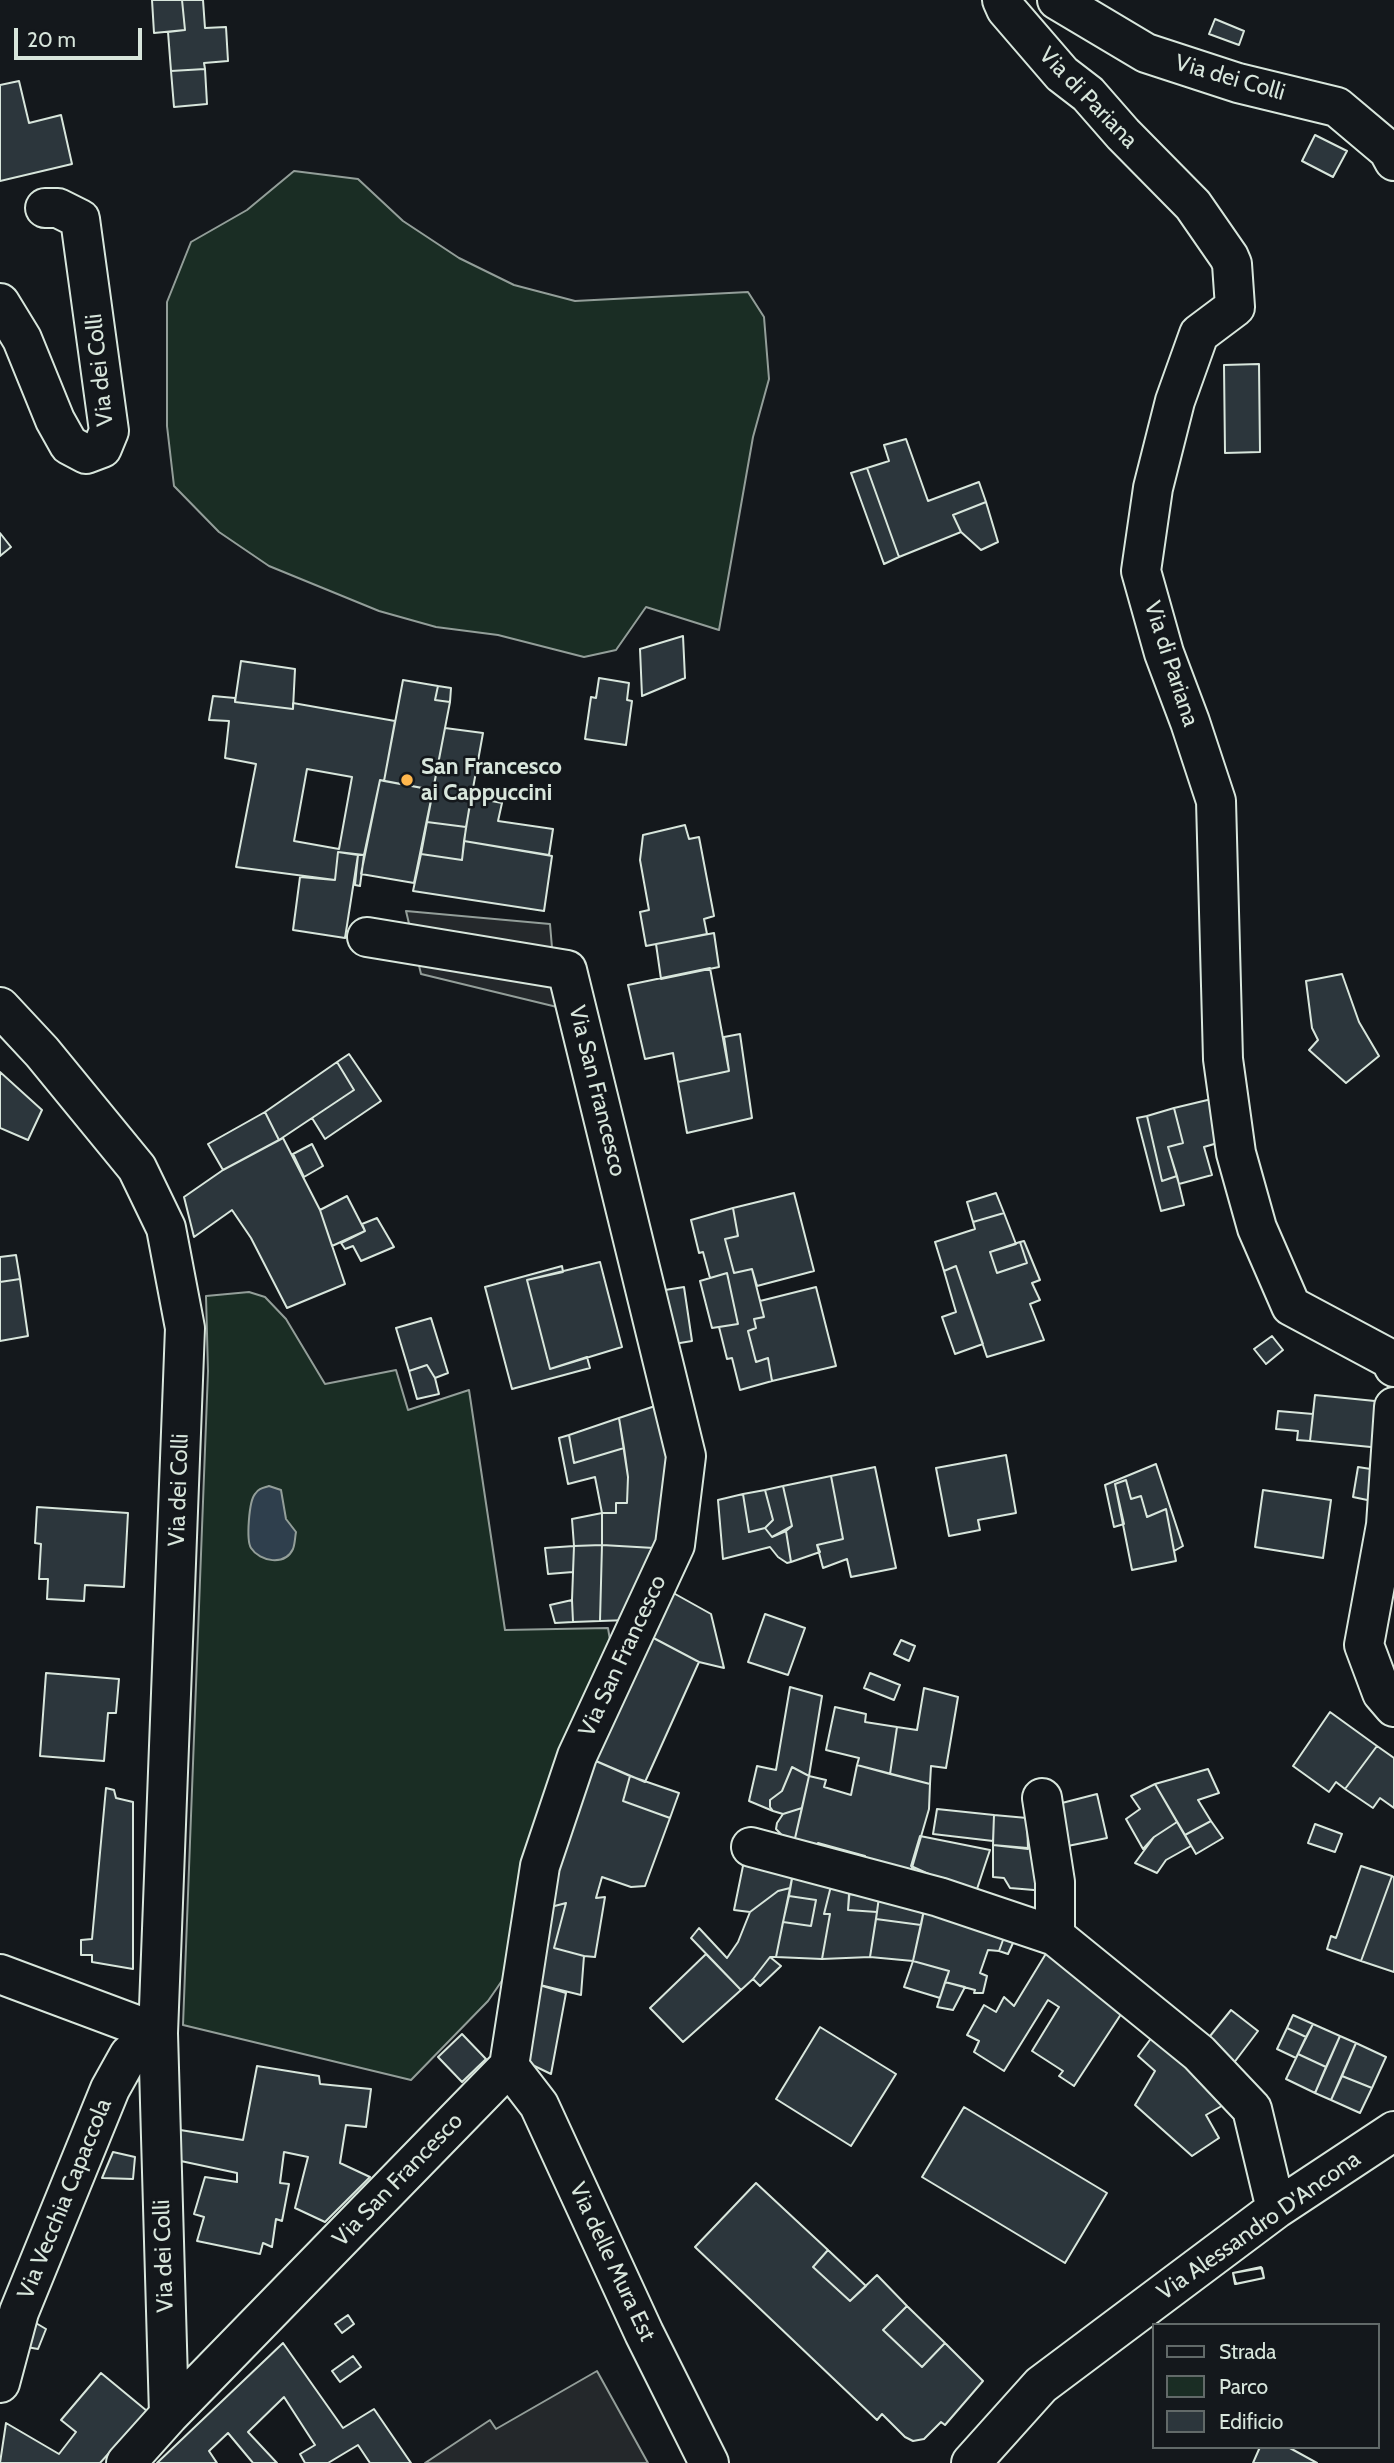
<!DOCTYPE html>
<style>
body{margin:0}
#map{position:relative;width:1394px;height:2463px;overflow:hidden;background:#14181c;font-family:Cabin,sans-serif}
canvas{display:block}
.legend{position:absolute;left:1152px;top:2323px;width:228px;height:126px;box-sizing:border-box;background:#14181c;border:2px solid #626a69;margin:0;padding:9px 12px;list-style:none;font-size:21px;color:#d8e6dc}
.legend li{display:flex;align-items:center;gap:14px;height:35px}
.legend b{width:35px;border:2px solid #626a69}
.scale{position:absolute;left:14px;top:28px;width:128px;height:32px;box-sizing:border-box;border:4px solid #d8e6dc;border-top:0;padding-left:9px;font-size:21px;line-height:24px;white-space:nowrap;color:#d8e6dc;-webkit-text-stroke:5px #14181c;paint-order:stroke}
</style>
<div id="map">
<canvas width="1394" height="2463"></canvas>
<ul class="legend">
<li><b style="height:9px;background:#14181c"></b>Strada</li>
<li><b style="height:19px;background:#1a2d24"></b>Parco</li>
<li><b style="height:19px;background:#2c363c"></b>Edificio</li>
</ul>
<div class="scale">20 m</div>
</div>
<script>
const ctx = document.querySelector('canvas').getContext('2d');
ctx.lineJoin = 'round';
function fill(path, color) {
  ctx.fillStyle = color;
  ctx.fill(path, 'evenodd');
}
function trace(path, color, width, dash) {
  ctx.strokeStyle = color;
  ctx.lineWidth = width;
  ctx.lineCap = dash ? 'butt' : 'round';
  ctx.setLineDash(dash || []);
  ctx.stroke(path);
}
function drawText(font, color, halo, rows, align = 'center') {
  ctx.font = font + ' Cabin,sans-serif';
  ctx.lineWidth = 5;
  ctx.setLineDash([]);
  ctx.textBaseline = 'middle';
  ctx.strokeStyle = halo;
  ctx.fillStyle = color;
  for (const [text, x, y, turn = 0] of rows) {
    ctx.save();
    ctx.translate(x, y);
    ctx.rotate((+turn || 0) * Math.PI / 180);
    ctx.textAlign = isNaN(turn) ? turn : align;
    if (halo) ctx.strokeText(text, 0, 0);
    ctx.fillText(text, 0, 0);
    ctx.restore();
  }
}
const green = new Path2D(`
 M294,171l64,8 45,42 56,37 55,27 61,16 173,-9 16,25 5,62 -16,58 -34,193 -73,-23 -30,43 -32,7 -86,-22 -62,-8 -57,-16 -110,-45 -50,-34 -45,-46 -7,-60v-124l24,-60 56,-32z
 M249,1292l16,5 21,22 39,65 71,-14 12,40 61,-20 36,240 103,-2 3,18 -58,128 -32,87 -13,111 -20,29 -77,79 -228,-55 25,-654 -2,-75z`);
fill(green, '#1a2d24');
trace(green, '#939e99', 2);
const parking = new Path2D(`
 M406,911l144,13 7,83 -136,-33z
 M597,2371l51,92h-223l65,-43 6,9z`);
fill(parking, '#24282b');
trace(parking, '#939e99', 2);
const water = new Path2D(`
 M269,1486l12,4 5,29 10,13c-1,5 -1,12 -3,17 -8,17 -33,13 -42,-1 -5,-8 -2,-47 4,-54 4,-6 8,-6 14,-8z`);
fill(water, '#2f3f4d');
trace(water, '#939e99', 2);
const building = new Path2D(`
 M152,0h30l3,30 -31,3z
 M182,0h21l2,28 21,-1 2,34 -24,2 1,6 -34,2 -3,-39 17,-2z
 M1215,19l29,12 -5,14 -30,-11z
 M205,69l2,35 -33,3 -3,-36z
 M19,81l10,42 32,-8 11,49 -72,17v-96z
 M1315,135l32,16 -14,26 -31,-16z
 M1259,364l1,88 -35,1 -1,-88z
 M906,439l22,62 51,-19 7,20 -33,13 8,17 -62,25 -32,-89 22,-7 -5,-16z
 M867,468l32,89 -15,7 -33,-91z
 M986,502l12,40 -17,8 -20,-18 -8,-17z
 M0,533l11,14 -11,9z
 M683,636l2,42 -43,18 -2,-47z
 M241,661l54,8 -2,40 -58,-7z
 M599,678l30,5 -2,17 5,1 -6,44 -41,-6 6,-42 5,1z
 M403,680l35,6 -3,14 15,2 -17,88 -49,-9z
 M438,686l13,2 -1,14 -15,-2z
 M213,696l22,2v4l58,7v-6l102,18 -11,60 -4,-1 -16,75 -26,-3 -3,28 -99,-13 20,-103 -31,-6 4,-37 -20,-1zM307,769l45,8 -13,72 -45,-8z
 M445,728l38,5 -17,94 -39,-5z
 M380,780l53,10 -19,93 -53,-9z
 M471,797l31,6 -4,18 55,8 -4,26 -85,-14z
 M427,822l39,5 -4,33 -41,-6z
 M685,825l4,14 10,-2 15,79 -10,3 3,15 -61,12 -6,-34 9,-2 -9,-50 3,-25z
 M464,841l88,15 -8,55 -131,-20 8,-37 41,6z
 M338,852l20,3 -13,83 -52,-8 7,-53 35,3z
 M358,855h6l-4,31 -5,-1z
 M714,933l5,34 -58,12 -5,-35z
 M710,968l19,103 -51,11 -5,-29 -28,6 -17,-74z
 M1342,974l17,48 20,34 -33,27 -37,-33 9,-10 -6,-12 -6,-47z
 M740,1034l12,84 -65,15 -9,-51 51,-11 -5,-34z
 M349,1054l32,47 -56,38 -13,-21 42,-28 -17,-28z
 M337,1062l17,28 -75,50 -14,-28z
 M0,1072l42,38 -14,30 -28,-12z
 M1220,1097l11,42 -27,8 8,28 -33,9 -11,-37 15,-4 -9,-35z
 M1174,1108l9,35 -15,4 9,29 -15,5 -15,-65z
 M265,1112l14,28 -56,30 -15,-26z
 M1147,1116l15,65 15,-5 7,29 -23,6 -24,-93z
 M283,1138l37,72 25,74 -58,24 -36,-70 -19,-28 -38,27 -10,-40 39,-27z
 M312,1144l11,22 -19,11 -11,-23z
 M794,1193l20,78 -57,15 -5,-17 -18,4 -9,-34 13,-3 -5,-28z
 M996,1193l8,20 -31,9 -6,-20z
 M347,1196l18,35 -33,15 -12,-36z
 M733,1208l5,28 -13,3 9,34 18,-4 12,48 -10,2 2,9 -8,3 8,31 12,-4 4,23 -32,9 -8,-32 -5,1 -8,-32 19,-3 -11,-51 -17,5 -7,-26 -4,1 -8,-33z
 M1004,1213l12,31 -26,8 7,21 30,-10 -7,-21 4,-1 16,39 -8,3 8,17 -10,4 14,36 -57,17 -31,-91 -12,5 -9,-29 40,-13 -2,-7z
 M377,1218l17,29 -33,14 -8,-15 -8,3 -4,-6 24,-12 -3,-7z
 M1020,1242l7,21 -30,10 -7,-21z
 M16,1255l4,24 -20,3v-25z
 M600,1262l22,85 -72,22 -23,-89z
 M562,1266l1,6 -36,8 23,89 37,-12 3,11 -78,21 -27,-102z
 M956,1266l27,78 -28,10 -13,-37 14,-5 -12,-41z
 M727,1273l11,51 -26,4 -12,-47z
 M20,1279l8,57 -28,5v-59z
 M684,1287l8,54 -18,3 -9,-54z
 M816,1287l20,79 -64,15 -4,-23 -12,4 -8,-31 8,-3 -2,-9 10,-2 -4,-16z
 M431,1318l17,55 -13,5 -8,-13 -18,6 -13,-43z
 M1272,1336l11,14 -17,14 -12,-15z
 M427,1365l8,13 4,16 -22,5 -8,-28z
 M1315,1395l70,7 -4,46 -71,-7z
 M658,1405l11,65 -5,53 -10,25 -52,-3v-32h14v-10h11l1,-26 -9,-59z
 M1278,1411l35,3 -3,27 -13,-1 1,-9 -22,-2z
 M619,1418l5,30 -50,15 -5,-28z
 M569,1435l5,28 50,-15 4,29 -1,26h-11v10h-14l-7,-36 -27,7 -9,-46z
 M1006,1455l10,58 -38,7 2,10 -31,6 -13,-68z
 M1156,1464l27,82 -9,5 -8,-42 -19,8 -6,-21 -10,3 -5,-19 -11,4 9,40 -10,3 -9,-42z
 M875,1467l21,101 -45,9 -4,-18 -24,9 -6,-23 26,-6 -12,-63z
 M1358,1467l19,3 -5,31 -19,-4z
 M831,1476l12,63 -26,6 3,7 -29,10 -5,-31 6,-5 -9,-40z
 M1126,1480l5,19 10,-3 6,21 19,-8 10,52 -44,9 -17,-86z
 M783,1486l9,40 -20,11 -7,-9 8,-8 -8,-30z
 M765,1490l8,30 -8,8 -16,4 -6,-38z
 M1263,1490l68,10 -8,58 -68,-11z
 M743,1494l6,38 16,-4 7,9 14,-6 5,31 -4,1 -9,-6 -8,-10 -47,12 -5,-59z
 M37,1507l91,6 -4,74 -39,-2 -1,16 -37,-2 1,-20h-9l2,-35 -6,-1z
 M602,1513v32l-28,1 -2,-27z
 M602,1545l-2,76 -27,1 -1,-22 2,-54z
 M602,1545l52,3 -26,72 -28,1z
 M574,1546l-1,26 -25,2 -3,-26z
 M668,1590l43,24 13,54 -25,-6 -53,-28z
 M572,1600l1,22 -18,1 -5,-18z
 M765,1614l40,14 -17,47 -40,-13z
 M646,1634l53,28 -54,120 -56,-24z
 M901,1640l14,6 -6,15 -15,-7z
 M46,1673l73,6 -3,34h-8l-4,48 -64,-5z
 M870,1673l30,12 -6,15 -30,-12z
 M790,1687l32,9 -13,80 -17,-9 -10,24 -12,9v7l3,4 -24,-10 8,-35 19,4z
 M924,1688l34,9 -12,71 -15,-2 -1,18 -40,-10 7,-47 20,3z
 M835,1707l31,7 -1,8 32,5 -7,47 -33,-9 2,-7 -33,-8z
 M1330,1712l47,34 -32,43 -9,-7 -7,10 -36,-26z
 M1377,1746l17,12v50l-14,-10 -7,10 -28,-19z
 M589,1758l41,18 -7,25 47,17 -25,68 -14,1 -29,-10 -6,21 9,-1 -10,60 -11,-1 -30,-8 12,-45 -19,5z
 M857,1765l73,19 -1,25 -20,69 -46,-12 2,-10 -47,-13 -2,13 -23,-9 16,-71 17,4 -2,7 27,8z
 M792,1767l17,9 -7,32 -19,6 -10,-3 -3,-4v-7l12,-9z
 M1208,1769l11,24 -21,7 13,21 -26,14 -30,-51z
 M630,1776l49,17 -9,25 -47,-17z
 M1155,1784l22,38 -23,15 -11,12 -17,-30 14,-10 -9,-13z
 M106,1788l8,2 2,8 17,4v167l-41,-7v-7h-11v-15l11,-1z
 M1097,1794l10,44 -54,11 5,-45z
 M802,1808l-9,39 -17,-18 1,-6 6,-9z
 M937,1809l57,6 -1,26 -60,-7z
 M994,1815l33,3 1,31 -35,-4z
 M1211,1821l12,17 -27,16 -11,-19z
 M1177,1822l14,24 -25,14 -9,13 -22,-10 19,-26z
 M1315,1824l27,10 -7,18 -27,-9z
 M920,1836l70,14 -15,45 -64,-29z
 M993,1845l46,4 7,42 -36,-3 -6,-10 -11,-1z
 M744,1861l49,12 -3,15 -12,3 -28,21 -16,-2z
 M1361,1866l31,10 -31,85 -34,-12 4,-13 5,2z
 M793,1873l39,9 -8,32h6l-8,45 -46,-2 7,-35 28,4 5,-26 -27,-4z
 M1392,1876l2,1v95l-33,-11z
 M831,1886l19,2 -2,22 29,2 -7,45 -48,2 8,-45h-6z
 M790,1888l-14,69h-6l-17,22 -12,11 -50,-52 8,-10 28,30 11,-16 12,-30 28,-21z
 M849,1894l30,3 -2,15 -29,-2z
 M789,1896l27,4 -5,26 -28,-4z
 M879,1897l46,8 -4,20 -45,-6z
 M566,1903l-12,45 30,8 -3,39 -45,-11 11,-76z
 M925,1905l82,24 -8,22 -11,-1 -8,23 7,3 -4,17h-9l1,-3 -30,-8 4,-11 -36,-10z
 M876,1919l45,6 -8,36 -43,-4z
 M1007,1929l11,3 -10,22 -9,-3z
 M1050,1947l79,55 -55,84 -15,-10 4,-5 -31,-20 27,-44 -11,-7 -44,71 -30,-19 5,-11 -12,-6 17,-30 12,7 8,-15 10,9z
 M706,1954l35,36 -58,52 -33,-34z
 M770,1957l11,9 -21,20 -7,-7z
 M913,1961l36,10 -9,27 -36,-11z
 M945,1982l20,5 -12,23 -16,-3z
 M536,1984l30,9 -15,81 -27,-13z
 M1231,2010l27,21 -28,37 -28,-22z
 M1293,2015l20,9 -7,13 -19,-9z
 M1313,2024l27,12 -14,31 -28,-13z
 M820,2027l76,47 -45,72 -75,-47z
 M1287,2028l19,9 -10,21 -19,-9z
 M1158,2029l69,74 -21,12 13,23 -27,18 -57,-51 20,-34 -17,-15z
 M462,2034l24,25 -24,23 -24,-25z
 M1340,2036l16,7 -25,57 -16,-7z
 M1356,2043l30,14 -14,31 -30,-12z
 M1298,2054l28,13 -11,26 -29,-14z
 M257,2066l62,10 1,8 51,5 -5,38 -20,-2 -6,38 30,14 -45,45 -30,-14 13,-51 -24,-5 -4,31 9,1 -7,37 -6,-2 -4,28 -9,-4 -3,11 -63,-13 7,-24 -10,-3 11,-37 32,5v-9l-61,-13 -2,-31 69,11z
 M1342,2076l30,12 -12,25 -29,-13z
 M964,2107l143,86 -42,70 -143,-86z
 M113,2152l22,5 -2,22 -31,-1z
 M756,2183l72,67 -15,17 37,34 27,-26 30,31 -24,24 39,37 23,-24 38,38 -38,44 -4,-3 -17,17 -11,2 -8,-4 -23,-23 -5,6 -182,-173z
 M828,2250l38,36 -16,15 -37,-34z
 M1261,2267l3,11 -28,6 -3,-11z
 M1262,2268l2,10 -29,6 -2,-11z
 M907,2306l38,37 -23,24 -39,-37z
 M348,2315l6,9 -12,9 -7,-9z
 M29,2319l17,10 -8,20 -17,-3z
 M283,2343l60,85 31,-19 37,54h-41l-12,-18 -30,18h-23l-5,-9 15,-9 -31,-48 -36,35 29,31h-24l-25,-30 -19,18 8,12h-60z
 M353,2356l8,11 -21,15 -8,-11z
 M101,2373l46,38 -47,52h-100l6,-40 53,31 17,-22 -15,-12z
 M1260,2447h28l29,16h-64z`);
fill(building, '#2c363c');
trace(building, '#d8e6dc', 2);
const minor = new Path2D(`
 M1002,0l4,9 56,65 26,20 35,40 70,71 36,52 3,7 3,43 -36,27 -24,67 -22,87 -12,83 23,82 26,69 26,79 7,258 13,94 21,75 34,78 99,53 4,8
 M1057,0l89,53 92,30 99,24 51,43 6,11
 M0,303l22,36 33,81 14,25 17,9 16,-6 7,-17 -29,-212 -22,-11h-13
 M0,1007l42,45 95,116 29,60 19,100 -27,705 11,382 -43,48
 M1394,1407l-8,118 -22,120 18,48 12,14
 M1042,1798l13,84v54l144,117 53,56 24,100
 M751,1847l188,50 116,39
 M0,1974l158,59
 M509,2066l30,39 105,228 65,130
 M0,2383l19,-71 91,-223 19,-34 29,-22
 M169,2415l340,-349 31,-200 37,-110 98,-211 11,-89 -119,-486 -200,-33
 M971,2463l70,-78 235,-176 118,-78`);
trace(minor, '#d8e6dc', 42);
trace(minor, '#14181c', 38);
for (const [x, y, r, color] of [
 [407,780,7,"#ffb74d"]
]) {
  const dot = new Path2D();
  dot.arc(x, y, r, 0, 2 * Math.PI);
  ctx.fillStyle = color;
  ctx.fill(dot);
  trace(dot, '#14181c', 2.5);
}
drawText('23px', '#d8e6dc', '#14181c', [
 ["Via dei Colli",1230,78,16],
 ["Via di Pariana",1088,98,46],
 ["Via dei Colli",100,370,-96],
 ["Via di Pariana",1171,664,72],
 ["Via San Francesco",597,1091,76],
 ["Via dei Colli",179,1490,-88],
 ["Via San Francesco",623,1656,-65],
 ["Via San Francesco",398,2180,-46],
 ["Via Vecchia Capaccola",65,2199,-68],
 ["Via Alessandro D'Ancona",1259,2226,-35],
 ["Via dei Colli",164,2256,-92],
 ["Via delle Mura Est",612,2262,65]
]);
drawText('bold 23px', '#d8e6dc', '#14181c', [
 ["San Francesco",421,767],
 ["ai Cappuccini",421,793]
], 'left');
</script>
